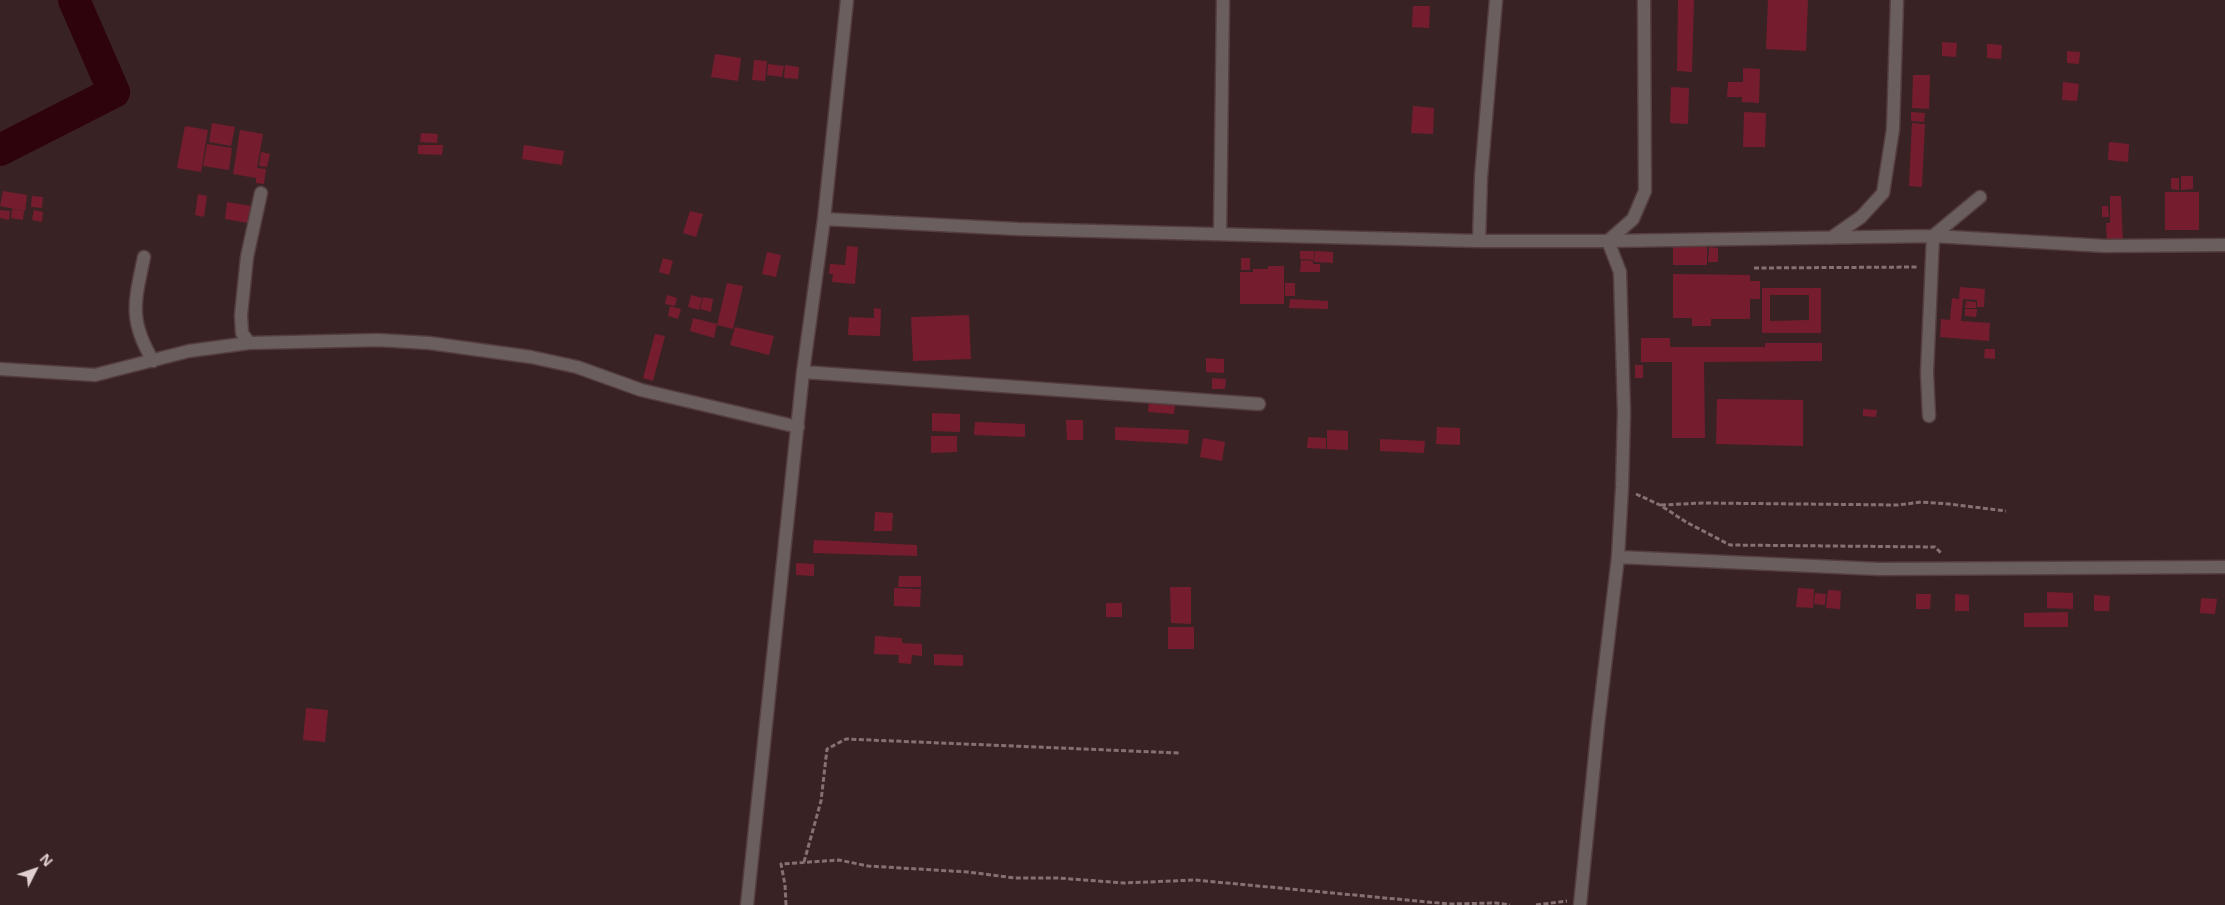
<!DOCTYPE html>
<style>
body{margin:0}
#map{position:relative;width:2225px;height:905px;overflow:hidden;background:#392224;font-family:"Open Sans",sans-serif}
canvas{display:block}
.north{position:absolute;left:10px;top:845px;width:50px;height:50px;-webkit-text-stroke:4px #392224;paint-order:stroke;rotate:49deg;font-size:14px;font-weight:700;line-height:20px;text-align:center;color:#e0cfd0}
.north::after{content:'';display:block;margin:auto;width:18px;height:22px;background:#e0cfd0;clip-path:polygon(50% 0,100% 100%,50% 72%,0 100%)}
</style>
<div id="map">
<canvas width="2225" height="905"></canvas>
<div class="north">N</div>
</div>
<script>
const ctx = document.querySelector('canvas').getContext('2d');
ctx.lineJoin = 'round';
function trace(path, color, width, dash) {
  ctx.strokeStyle = color;
  ctx.lineWidth = width;
  ctx.lineCap = dash ? 'butt' : 'round';
  ctx.setLineDash(dash || []);
  ctx.stroke(path);
}
function fill(path, color) {
  ctx.fillStyle = color;
  ctx.fill(path, 'evenodd');
}
trace(new Path2D(`
 M0,150l114,-58 -40,-92`), '#2f030c', 32);
fill(new Path2D(`
 M1678,0h16l-2,72 -15,-1z
 M1768,0h40l-2,51 -40,-2z
 M1413,6h17l-1,22 -17,-1z
 M1942,42l15,1 -1,14 -14,-1z
 M1987,44l15,1 -1,14 -14,-1z
 M2067,51l13,1 -1,12 -12,-1z
 M715,54l26,4 -3,23 -27,-4z
 M754,60l13,1 -2,20 -13,-1z
 M768,64l16,2 -2,11 -15,-2z
 M785,65l14,2 -1,12 -14,-1z
 M1743,68l17,1 -1,34 -17,-1v-5h-15l1,-15h15z
 M1913,75h17l-1,34 -17,-1z
 M2063,82l16,2 -2,17 -15,-1z
 M1671,87l18,1 -1,36 -18,-1z
 M1413,106l21,2 -1,26 -22,-1z
 M1744,112l22,1 -1,34h-22z
 M1911,112l14,1 -1,9 -13,-1z
 M212,123l23,4 -4,19 -22,-4z
 M1912,123l13,1 -3,63 -13,-1z
 M185,126l23,4 -7,42 -24,-4z
 M240,130l23,4 -6,34 9,1 -2,15 -8,-1v-5l-23,-4z
 M421,133l17,1 -1,9 -17,-1z
 M2109,142l20,2 -1,18 -20,-2z
 M207,144l25,4 -3,22 -26,-4z
 M418,145h25l-1,10 -24,-1z
 M524,145l40,6 -2,14 -40,-6z
 M261,152l9,2 -3,13 -8,-1z
 M2181,176h12v13l-12,1z
 M2171,178h8v12l-8,-1z
 M3,191l24,4 -2,16 -25,-5z
 M2165,192h34v38h-34z
 M198,194l9,2 -3,21 -9,-2z
 M32,196l11,1 -1,11 -11,-1z
 M2110,196h11l2,48h-16l-1,-21h4z
 M227,202l24,4 -3,17 -23,-4z
 M2102,206h6l1,11h-7z
 M12,209l12,2 -1,9 -12,-2z
 M0,210l10,1 -1,9 -9,-2z
 M34,210l9,2 -1,10 -10,-2z
 M690,211l13,3 -7,23 -13,-4z
 M847,246l11,1 -3,37 -23,-2 1,-8h-4l1,-10 15,1z
 M1673,247h34v18h-34z
 M1709,247l9,1v14h-10z
 M1300,251h14v9l-14,-1z
 M1315,251l18,1v11l-19,-1z
 M767,252l14,3 -5,22 -14,-3z
 M663,258l10,3 -4,14 -10,-3z
 M1241,258h9v12h-9z
 M1301,260l12,1v3h7v8h-20z
 M1268,266h16v38h-44v-32h13v-3h15z
 M1673,274l77,1v6h10v18h-10v20h-39v7h-19v-8h-19z
 M727,283l16,3 -10,43 -16,-4z
 M1285,283h10v13h-10z
 M1960,287l25,2 -1,18h-7v-7l-14,-1 -2,22 29,2 -1,18 -49,-4 1,-18 9,1 2,-22 7,1z
 M1762,288h59v45h-59zM1770,295h39v25l-39,1z
 M667,295l10,3 -2,8 -10,-2z
 M691,295l11,3 -3,12 -11,-3z
 M703,297l10,2 -2,13 -11,-3z
 M1290,299l38,2v8l-39,-1z
 M1966,301l10,1v6h-11z
 M670,306l11,3 -3,10 -10,-3z
 M874,308l7,1 -1,27 -32,-1 1,-18 25,1z
 M1965,309h12l-1,8 -11,-1z
 M969,315l2,44 -58,2 -2,-44z
 M693,318l24,6 -3,14 -24,-7z
 M735,327l39,9 -5,19 -39,-10z
 M655,334l10,2 -12,45 -10,-3z
 M1641,338h29v9h95v-4h57v18l-118,1 1,76h-33v-76h-31z
 M1985,349h10v10l-11,-1z
 M1206,358l18,1v14l-18,-1z
 M1635,365h8v13h-8z
 M1212,378l14,1 -1,10h-13z
 M1717,399l86,1v46l-87,-2z
 M1149,402l26,3 -1,9 -26,-2z
 M1863,409l14,1 -1,7 -13,-1z
 M932,413l28,1v18l-28,-1z
 M1066,420h17v20h-16z
 M975,422l50,2v13l-51,-2z
 M1115,427l74,3 -1,14 -73,-4z
 M1437,427l23,1v17l-24,-1z
 M1327,430l21,1v19l-21,-1z
 M931,436h26v16l-26,1z
 M1308,437l18,1v11l-19,-1z
 M1203,438l22,4 -3,19 -22,-4z
 M1380,439l45,2 -1,12 -44,-2z
 M875,512l18,1 -1,18h-18z
 M814,540l103,5v11l-104,-3z
 M796,563l18,1v12l-18,-1z
 M899,576h22v11h-23z
 M1170,587h21v37l-20,-1z
 M894,588l27,1 -1,18 -26,-1z
 M1798,588l16,1 -1,19 -17,-1z
 M1828,590l13,1 -1,18 -14,-1z
 M2047,592l26,1v16l-26,-1z
 M1815,593l11,1 -1,11 -11,-1z
 M1916,594h15l-1,15h-14z
 M1955,594l14,1v16h-14z
 M2094,595l16,1 -1,15h-15z
 M2201,598l16,1 -2,15 -15,-1z
 M1106,603h16v14h-16z
 M2068,612v15h-44v-14z
 M1168,627h26v22h-26z
 M875,636l27,2v5l20,1v12l-10,-1 -1,9 -13,-1 1,-8 -25,-1z
 M934,654l29,1v11l-29,-1z
 M306,708l22,2 -3,32 -22,-2z`), '#751d2f');
const minor = new Path2D(`
 M261,193l-14,64 -6,58 1,18 7,10 129,-3 51,3 102,14 46,10 64,23 157,37
 M824,219l194,10 461,12h129l325,-5 172,10 120,-1
 M1220,234l3,-234
 M1831,238l30,-21 22,-24 10,-64 4,-129
 M1479,241l2,-64 15,-177
 M1608,241l25,-22 12,-28 -1,-191
 M144,257c-9,44 -16,62 9,104
 M0,369l95,6 94,-24 60,-8
 M803,372l456,32
 M1929,416l-2,-43 6,-137 47,-39
 M1618,557l261,12 346,-2
 M747,905l56,-533 21,-153 23,-219
 M1580,905l18,-180 20,-168 4,-69 2,-75 -4,-141 -12,-31`);
trace(minor, '#543e40', 15);
trace(new Path2D(`
 M1754,268l165,-1
 M1636,494l24,11 26,17 44,23 205,2 6,6
 M1661,505l42,-2 195,2 23,-3 28,2 57,7
 M804,862l17,-61 6,-52 19,-10 333,14
 M786,905l-1,-20 -4,-21 58,-4 29,6 100,6 47,6h43l66,5 71,-3 254,24 47,-1 14,2
 M1536,905l31,-4`), '#857173', 3, [5, 2.5]);
trace(minor, '#6b5e5f', 12);
</script>
